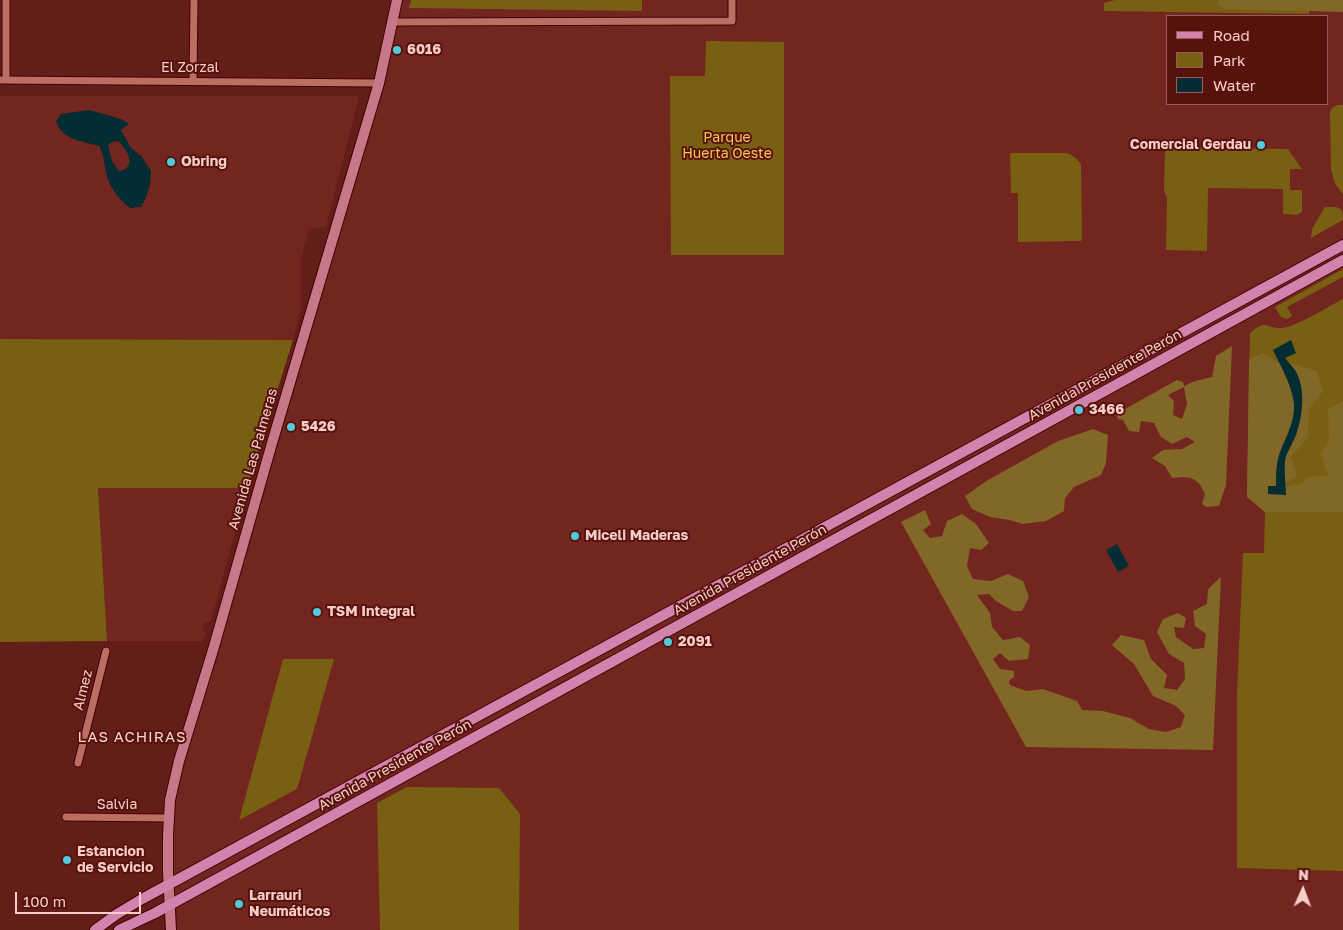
<!DOCTYPE html>
<meta charset="utf-8">
<style>
body{margin:0}
#map{position:relative;width:1343px;height:930px;overflow:hidden;background:#631e19;font-family:"Golos Text",sans-serif}
canvas{display:block}
.legend{position:absolute;left:1166px;top:15px;width:162px;height:90px;box-sizing:border-box;background:#57120e;border:1px solid #985d58;margin:0;padding:6px 9px;list-style:none;font-size:15px;color:#f9cdc7}
.legend li{display:flex;align-items:center;gap:10px;height:25px}
.legend b{width:25px;border:1px solid #985d58}
.north{position:absolute;left:1278px;top:865px;width:50px;height:50px;-webkit-text-stroke:4px #57120e;paint-order:stroke;rotate:2deg;font-size:14px;font-weight:700;line-height:20px;text-align:center;color:#f9cdc7}
.north::after{content:'';display:block;margin:auto;width:18px;height:22px;background:#f9cdc7;clip-path:polygon(50% 0,100% 100%,50% 72%,0 100%)}
.scale{position:absolute;left:15px;top:892px;width:126px;height:22px;box-sizing:border-box;border:2px solid #f9cdc7;border-top:0;padding-left:6px;font-size:15px;line-height:18px;white-space:nowrap;color:#f9cdc7;-webkit-text-stroke:4px #57120e;paint-order:stroke}
</style>
<div id="map">
<canvas width="1343" height="930"></canvas>
<ul class="legend">
<li><b style="height:6px;background:#d182ad"></b>Road</li>
<li><b style="height:14px;background:#795f11"></b>Park</li>
<li><b style="height:14px;background:#032d32"></b>Water</li>
</ul>
<div class="north">N</div>
<div class="scale">100 m</div>
</div>
<script>
const ctx = document.querySelector('canvas').getContext('2d');
ctx.lineJoin = 'round';
function fill(path, color) {
  ctx.fillStyle = color;
  ctx.fill(path, 'evenodd');
}
function trace(path, color, width, dash) {
  ctx.strokeStyle = color;
  ctx.lineWidth = width;
  ctx.lineCap = dash ? 'butt' : 'round';
  ctx.setLineDash(dash || []);
  ctx.stroke(path);
}
function drawText(font, color, halo, rows, align = 'center') {
  ctx.font = font + ' "Golos Text",sans-serif';
  ctx.lineWidth = 4;
  ctx.setLineDash([]);
  ctx.textBaseline = 'middle';
  ctx.strokeStyle = halo;
  ctx.fillStyle = color;
  for (const [text, x, y, turn = 0] of rows) {
    ctx.save();
    ctx.translate(x, y);
    ctx.rotate((+turn || 0) * Math.PI / 180);
    ctx.textAlign = isNaN(turn) ? turn : align;
    if (halo) ctx.strokeText(text, 0, 0);
    ctx.fillText(text, 0, 0);
    ctx.restore();
  }
}
fill(new Path2D(`
 M397,0h946v930h-1172l-1,-130 159,-546zM1167,16h160v88h-160z
 M0,96h359l-33,131 -17,2 -8,30v50l-8,31 -293,-1z
 M98,487l149,1 -36,133 -8,3 -1,4 4,5 -3,8h-96z`), '#73251f');
fill(new Path2D(`
 M411,0h231v11l-233,-3z
 M1115,0h194v14l-205,-3v-8z
 M706,41l78,1v213h-113l-1,-179h35z
 M1338,105h5v89l-8,-10 -4,-14 -1,-57 2,-5z
 M1169,147l119,2 14,20h-12v21h12v22l-5,3 -14,-1v-25l-75,-1 -1,63 -41,-1 1,-53 -3,-6 1,-39z
 M1010,153h56c7,2 11,6 15,11l1,74 -1,3 -63,1v-49h-7z
 M1325,207h11l5,2 2,6v5l-32,18 1,-9z
 M1343,269v8l-56,30 5,9 -5,3 -6,-2 -6,-10z
 M1343,299v572l-106,-3v-174l6,-141h21l1,-41 -18,-15 3,-164c17,-15 16,-4 32,-5 14,-1 47,-22 61,-29z
 M0,339l293,1 -46,148h-149l9,153 -107,1z
 M283,659h51l-37,130 -58,31z
 M407,787l92,1 21,26 -1,116h-139l-3,-127z`), '#795f11');
fill(new Path2D(`
 M1218,0h125v12l-116,-3 -9,-3z
 M1232,346l-6,139 -7,21 -13,1 -4,-3 3,-10c-8,-18 -15,-18 -33,-16l-7,-12 -13,-8 11,-8 19,-1 13,-7 -8,-5 -15,7 -11,-7 -7,-14 -13,-2 -2,11 -10,-1 -6,-11 -5,-1 -2,-5 61,-34 6,2 1,4 11,-5 17,-4 4,-21zM1184,387l3,17 -5,15 -9,-4 1,-14 -6,-6z
 M1263,353l13,9 19,2 22,7 6,20 -14,18 -1,28 -17,20 6,18 -14,11 17,-2 9,-7 19,-2 -8,-22 9,-11 -1,-33 15,-8v111h-78l-18,-15 2,-137z
 M1093,429l15,6 -2,28 -5,12 -27,12 -9,11 -1,13 -18,10 -23,3 -14,-4 -19,-3 -18,-8 -7,-13 23,-16 70,-39z
 M925,510l6,14 -8,6 7,8 12,-2 5,-15 15,-7 14,10 13,19 -8,7 -11,-2 -3,18 6,13 18,2 17,-7 15,7 6,16 -7,14h-9l-17,-10 -7,-7 -12,1 13,18 2,14 11,13 17,-3 10,8 -2,14 -19,2 -9,-8 -7,6 7,10 14,2v6l-5,4 1,4 16,6 17,-2 34,12 5,9 21,1 27,7 19,11 17,3 15,-5 4,-12 -9,-9 -23,-10 -19,-32 -22,-19 9,-10 23,5 7,19 16,16 -3,13 13,2 8,-11 -1,-16 -15,-9 -12,-22 6,-13 15,-6 8,5 -2,10 -10,-1 2,10 17,12 11,-1 2,-14 -11,-8 -2,-15 14,-7 1,-15 13,-12 -8,173 -187,-3 -125,-225z`), '#816826');
fill(new Path2D(`
 M89,110l32,9 8,5 -8,6 10,18 11,9 9,14 -1,14 -5,15 -4,7 -11,1c-12,-9 -20,-20 -24,-35 -2,-10 -2,-18 -7,-27 -17,-5 -37,-6 -43,-25l5,-7zM118,141c9,8 20,27 1,30l-7,-10 -4,-16 4,-3z
 M1291,340l5,13 -11,5c3,4 7,8 10,12 11,18 8,46 1,65 -3,7 -7,14 -10,21 -3,9 0,28 0,39l-18,-1v-8h8c0,-12 0,-23 4,-34 6,-15 15,-31 14,-48 -2,-19 -13,-37 -21,-54z
 M1117,544l12,22 -11,6 -12,-22z`), '#032d32');
const minor = new Path2D(`
 M392,22l340,-1v-21
 M0,80l379,3
 M6,80v-80
 M193,81l1,-81
 M78,763l28,-112
 M66,817l103,1`);
const secondary = new Path2D(`
 M171,930l-3,-58v-37l2,-35 9,-39 34,-111 59,-207 107,-360 18,-83`);
const primary = new Path2D(`
 M95,930l22,-16 25,-15 1201,-654
 M119,930l36,-17 1188,-653`);
trace(minor, '#440001', 9);
trace(secondary, '#440001', 12);
trace(primary, '#440001', 12);
trace(minor, '#bb6e64', 7);
trace(secondary, '#c67888', 10);
trace(primary, '#d182ad', 10);
for (const [x, y, r, color] of [
 [397,50,5,"#53cbdc"],
 [1261,145,5,"#53cbdc"],
 [171,162,5,"#53cbdc"],
 [1079,410,5,"#53cbdc"],
 [291,427,5,"#53cbdc"],
 [575,536,5,"#53cbdc"],
 [317,612,5,"#53cbdc"],
 [668,642,5,"#53cbdc"],
 [67,860,5,"#53cbdc"],
 [239,904,5,"#53cbdc"]
]) {
  const dot = new Path2D();
  dot.arc(x, y, r, 0, 2 * Math.PI);
  ctx.fillStyle = color;
  ctx.fill(dot);
  trace(dot, '#57120e', 2);
}
drawText('bold 14px', '#f9cdc7', '#57120e', [
 ["6016",407,50],
 ["Comercial Gerdau",1251,145,"right"],
 ["Obring",181,162],
 ["3466",1089,410],
 ["5426",301,427],
 ["Miceli Maderas",585,536],
 ["TSM Integral",327,612],
 ["2091",678,642],
 ["Estancion",77,852],
 ["de Servicio",77,868],
 ["Larrauri",249,896],
 ["Neumáticos",249,912]
], 'left');
drawText('14px', '#f9cdc7', '#57120e', [
 ["El Zorzal",190,68],
 ["Avenida Presidente Perón",1105,375,-29],
 ["Avenida Las Palmeras",253,459,-74],
 ["Avenida Presidente Perón",750,570,-29],
 ["Almez",83,690,-76],
 ["Avenida Presidente Perón",395,765,-29],
 ["Salvia",117,805]
]);
drawText('14px', '#f5c954', '#57120e', [
 ["Parque",727,138],
 ["Huerta Oeste",727,154]
]);
ctx.letterSpacing = '1px';
drawText('15px', '#f7d4ce', '#57120e', [
 ["LAS ACHIRAS",132,737]
]);
ctx.letterSpacing = '0px';
</script>
